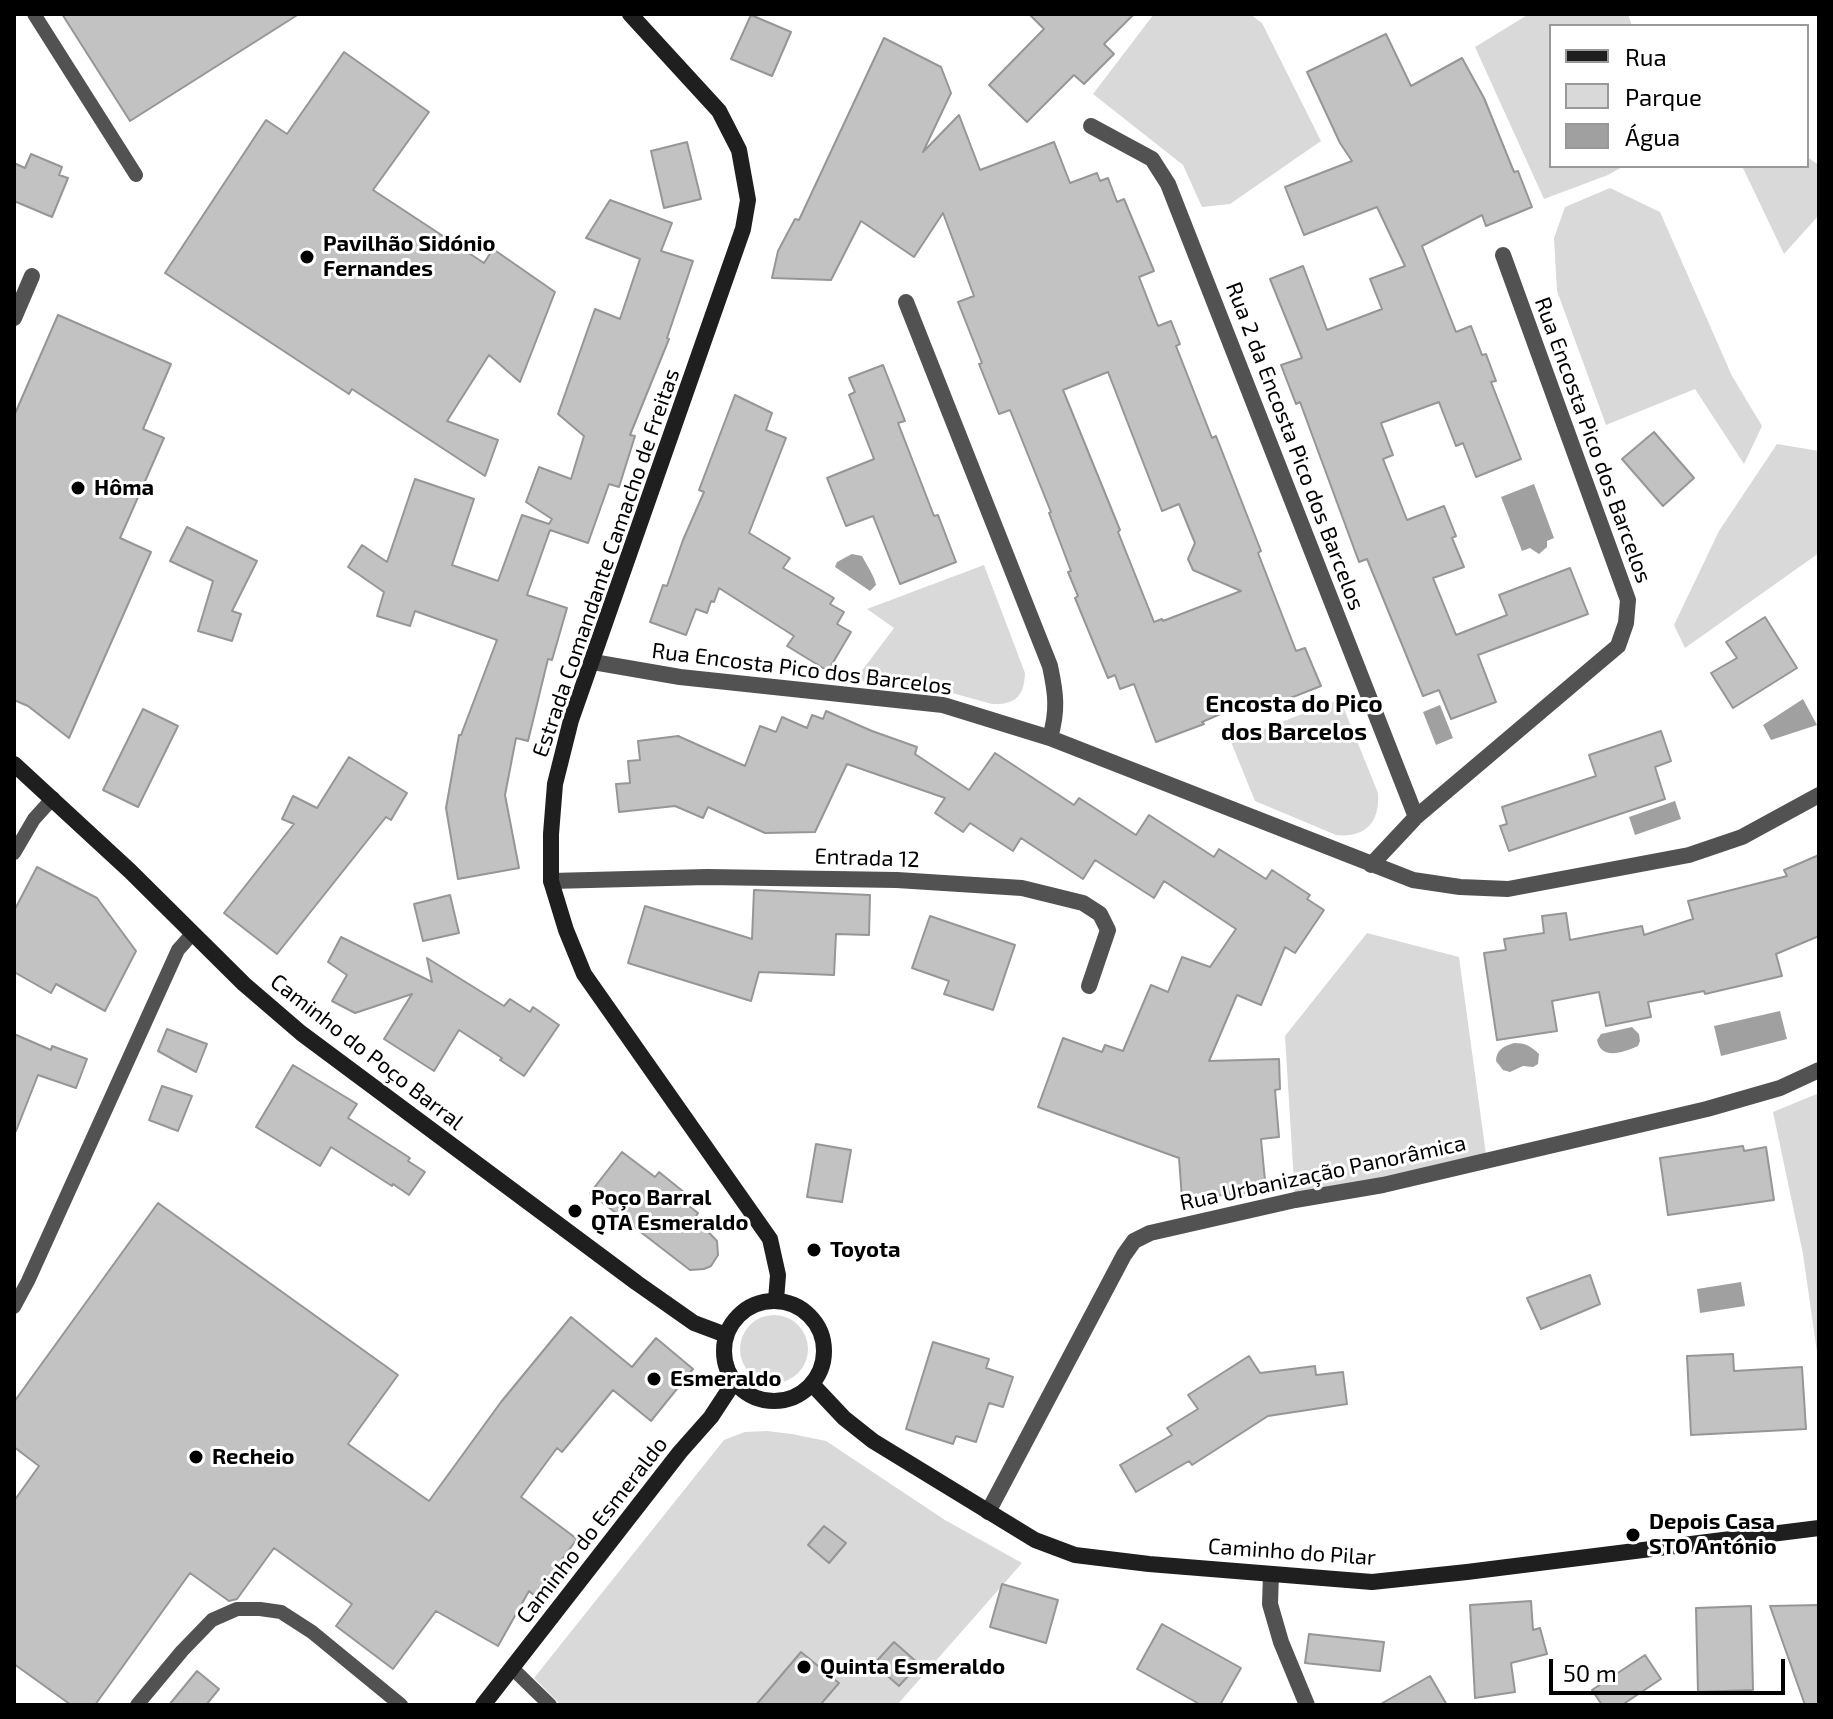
<!DOCTYPE html>
<meta charset="utf-8">
<style>
body{margin:0}
#map{position:relative;width:1833px;height:1719px;overflow:hidden;background:#fff;font-family:"Exo 2",sans-serif}
canvas{display:block}
.frame{position:absolute;inset:0;border:16px solid #000;pointer-events:none}
.legend{position:absolute;left:1549px;top:24px;width:260px;height:144px;box-sizing:border-box;background:#fff;border:2px solid #999;margin:0;padding:10px 14px;list-style:none;font-size:24px;color:#000}
.legend li{display:flex;align-items:center;gap:16px;height:40px}
.legend b{width:40px;border:2px solid #999}
.scale{position:absolute;left:1549px;top:1659px;width:236px;height:36px;box-sizing:border-box;border:4px solid #000;border-top:0;padding-left:10px;font-size:24px;line-height:28px;white-space:nowrap;color:#000;-webkit-text-stroke:6px #fff;paint-order:stroke}
</style>
<div id="map">
<canvas width="1833" height="1719"></canvas>
<div class="frame"></div>
<ul class="legend">
<li><b style="height:10px;background:#1f1f1f"></b>Rua</li>
<li><b style="height:22px;background:#d9d9d9"></b>Parque</li>
<li><b style="height:22px;background:#a0a0a0"></b>Água</li>
</ul>
<div class="scale">50 m</div>
</div>
<script>
const ctx = document.querySelector('canvas').getContext('2d');
ctx.lineJoin = 'round';
function fill(path, color) {
  ctx.fillStyle = color;
  ctx.fill(path, 'evenodd');
}
function trace(path, color, width, dash) {
  ctx.strokeStyle = color;
  ctx.lineWidth = width;
  ctx.lineCap = dash ? 'butt' : 'round';
  ctx.setLineDash(dash || []);
  ctx.stroke(path);
}
function drawText(font, color, halo, rows, align = 'center') {
  ctx.font = font + ' "Exo 2",sans-serif';
  ctx.lineWidth = 6;
  ctx.setLineDash([]);
  ctx.textBaseline = 'middle';
  ctx.strokeStyle = halo;
  ctx.fillStyle = color;
  for (const [text, x, y, turn = 0] of rows) {
    ctx.save();
    ctx.translate(x, y);
    ctx.rotate((+turn || 0) * Math.PI / 180);
    ctx.textAlign = isNaN(turn) ? turn : align;
    if (halo) ctx.strokeText(text, 0, 0);
    ctx.fillText(text, 0, 0);
    ctx.restore();
  }
}
fill(new Path2D(`
 M1154,14h96l12,9 59,118 -91,63 -28,3 -19,-42 -90,-71z
 M1529,14h99l4,12h-81v140h73l-16,9 -64,24 -69,-152z
 M1807,157l12,8v50l-35,39 -42,-88h65z
 M1610,188l50,24 72,164 30,50 -18,38 -49,-75 -89,36 -49,-134 -3,-53 11,-31z
 M1777,444l42,7v102l-134,95 -11,-23 45,-94z
 M984,565l41,108c-1,23 -9,32 -33,31l-51,-14 -86,-10 39,-52 -27,-19z
 M1340,699l38,94c2,30 -13,45 -42,42l-81,-34 -24,-59z
 M1367,933l92,24 28,205 -192,38 -10,-164z
 M1819,1093v273l-16,-112 -30,-142z
 M740 1349a34 34 0 1 1 68 0a34 34 0 1 1-68 0Z
 M767,1431l25,3 34,7 119,79 77,43 -125,142h-336l-27,-27 190,-238 21,-8z`), '#d9d9d9');
fill(new Path2D(`
 M1534,484l20,54 -7,3v6l-8,7 -9,-6 -8,3 -21,-54z
 M852,554l10,2c4,8 13,21 14,29l-6,6 -35,-24 2,-5z
 M1803,699l14,26 -46,15 -8,-15z
 M1440,705l13,33 -17,7 -13,-33z
 M1675,801l6,18 -46,16 -6,-18z
 M1780,1011l7,28 -66,17 -7,-30z
 M1632,1027l7,7 1,7 -2,5c-14,6 -37,15 -41,-6l4,-6z
 M1514,1043c11,0 17,3 25,11l-1,10 -5,3 -10,-1 -13,6 -7,-2 -7,-9c0,-11 8,-15 18,-18z
 M1741,1282l4,24 -45,7 -3,-24z`), '#a0a0a0');
const building = new Path2D(`
 M62,14h237l-169,107z
 M1029,14h105l-30,30 10,10 -30,30 -10,-9 -47,47 -38,-37 55,-56z
 M751,15l40,17 -19,44 -41,-17z
 M1386,34l25,52 51,-28 22,40 30,74 4,-1 14,36 -46,19 -4,-11 -60,31 34,86 15,-6 11,29 4,-1 10,27 -5,1 30,77 -45,18 -13,-34 -7,3 -17,-44 -58,21 12,32 -10,4 24,61 37,-14 12,30 -4,2 12,29 -31,11 23,57 51,-20 -8,-20 71,-27 18,46 -110,41 18,47 -45,17 -12,-29 -16,6 -56,-137 -8,3 -59,-160 -4,2 -15,-39 21,-7 -32,-79 33,-13 24,64 55,-21 -12,-30 35,-13 -28,-59 -73,28 -19,-48 67,-26 -12,-18 -33,-71z
 M884,38l57,29 10,26 -28,59 36,-37 21,55 74,-28 16,41 27,-10 3,8 8,-3 9,24 7,-3 30,72 -15,6 19,49 13,-5 9,23 -4,2 36,92 4,-2 45,115 -3,2 38,98 9,-3 16,38 -69,27 -4,-11 -46,20 2,2 -48,18 -22,-58 -14,5 -5,-14 -7,3 -33,-80 3,-2 -10,-24 3,-1 -22,-58 2,-1 -41,-102 -11,4 -20,-50 3,-1 -24,-61 16,-6 -31,-83 -29,44 -53,-36 -30,59 -59,-2 6,-27 17,-32 4,1zM1108,372l54,139 17,-7 16,39 -7,16 5,11 48,21 -78,30 -1,-2 -8,3 -36,-90 2,-2 -57,-140z
 M344,52l85,60 -56,78 111,73 9,-14 62,43 -35,90 -31,-27 -42,66 51,19 -13,36 -133,-87 -3,5 -184,-121 101,-153 21,14z
 M687,142l14,57 -37,9 -13,-57z
 M31,154l31,13 -3,8 9,3 -16,39 -38,-16v-38l11,5z
 M610,200l62,23 -11,28 32,10 -26,77 2,1 -39,96 5,1 -16,51 -10,-3 -21,59 -38,-13 -23,65 40,13 -15,52 -4,-1 -20,82 -12,-3 -11,57 14,73 -61,11 -12,-71 13,-73h2l36,-95 -82,-29 -5,15 -33,-10 7,-24 -36,-25 14,-22 25,17 28,-83 59,20 -22,66 46,16 24,-66 27,9 3,-5 -26,-17 13,-35 32,12 13,-43 -26,-22 37,-105 25,10 20,-60 -54,-21z
 M58,315l113,49 -28,65 21,9 -44,100 31,14 -82,186 -41,-32 -14,-6v-284z
 M883,365l22,56 -7,2 36,93 4,-1 18,47 -56,22 -27,-68 -27,10 -19,-48 47,-19 -25,-64 6,-3 -6,-14z
 M735,395l37,18 -6,17 20,8 -37,95 41,25 -7,10 51,30 -4,6 14,8 -7,12 14,8 -23,39 -41,-25 7,-10 -75,-48 -5,14 -3,-1 -4,12 -11,-4 -10,26 -36,-13 13,-37 4,1 16,-46 21,-48 -5,-2z
 M1654,432l40,46 -31,28 -41,-47z
 M187,527l70,34 -25,50 9,3 -9,27 -34,-10 15,-50 -43,-20z
 M1765,617l32,51 -64,40 -22,-35 26,-15 -11,-16z
 M143,709l35,17 -40,81 -35,-17z
 M826,711l46,20 45,16 -2,7 54,36 26,-37 79,52 5,-7 57,37 13,-20 65,42 5,-8 47,30 6,-9 38,25 -3,4 17,11 -29,43 -10,-6 -24,58 -24,-10 -28,66 70,-2 1,30 -5,1 4,47 -18,2 5,52 -84,8 -3,-41 -141,-51 25,-69 39,14 3,-7 18,6 28,-66 17,7 14,-35 28,10 26,-38 -72,-48 -10,17 -59,-38 -12,19 -62,-41 -8,13 -43,-28 -7,9 -28,-19 10,-15 -98,-34 -32,68 -50,1 -57,-26 -5,11 -28,-12 -56,6 -3,-28 14,-1 -2,-22 12,-1 -2,-19 40,-5 67,30 15,-40 16,6 6,-15 25,11 5,-13 11,4z
 M1661,731l10,30 -16,6 10,32 -156,52 -9,-25 7,-2 -5,-17 94,-31 -7,-21z
 M349,757l58,36 -16,27 -5,-3 -109,137 -53,-41 70,-89 -12,-5 11,-23 24,12z
 M1819,855v81l-43,18 6,22 -77,18 -1,-3 -56,11 3,15 -45,9 -7,-34 -47,9 5,30 -60,9 -13,-87 22,-3 -2,-11 40,-6 -2,-17 24,-3 4,27 72,-14 2,9 49,-16 -5,-18 99,-25 -3,-6z
 M37,867l60,31 39,53 -31,60 -49,-27 -5,9 -37,-21v-61z
 M754,890l116,5 -1,40 -33,-1 -2,41 -75,-3 -8,29 -123,-38 17,-57 107,33z
 M450,895l9,38 -36,8 -9,-37z
 M930,916l85,29 -22,65 -49,-16 5,-13 -37,-13z
 M341,937l91,45 -5,-24 77,48 6,-7 20,13 3,-5 26,18 -35,51 -24,-16 2,-2 -43,-28 -25,41 -50,-32 28,-45 -57,19 -23,-12 15,-26 -19,-13z
 M167,1029l40,15 -11,28 -38,-21z
 M14,1034l37,16 1,-4 35,13 -11,29 -38,-13 -22,56h-2z
 M293,1065l64,39 -9,14 62,40 -2,3 17,11 -16,23 -16,-11 -1,2 -61,-39 -11,19 -64,-39z
 M162,1086l30,10 -14,35 -29,-11z
 M816,1144l35,6 -9,52 -35,-5z
 M1743,1146l1,5 22,-4 8,53 -106,15 -8,-57z
 M622,1152l33,25 4,-5 26,21 -5,6 18,14 -3,5 22,23 1,14 -7,11 -7,3 -14,1 -100,-77z
 M158,1203l240,172 -50,69 81,57 72,-99 70,-85 61,50 24,-29 37,31 -42,52 -38,-31 -51,62 -5,-4 -36,49 56,42 -42,57 -6,-5 -31,55 -62,-35 -43,58 -57,-43 16,-22 -78,-56 -37,51 -8,2 -39,-28 -95,132h-24l-57,-41v-163l25,-35 -25,-19v-45z
 M1590,1275l10,29 -59,25 -14,-31z
 M933,1342l56,17 -3,9 27,9 -10,30 -14,-4 -13,39 -20,-6 -3,8 -47,-15z
 M1733,1354l1,17 68,-4 4,62 -115,6 -4,-79z
 M1249,1356l11,17 55,-7 1,9 27,-3 4,32 -79,12 -76,49 -3,-4 -53,31 -16,-27 52,-30 -5,-7 31,-19 -10,-14z
 M824,1526l22,17 -17,20 -21,-18z
 M1002,1584l56,16 -12,43 -56,-16z
 M1531,1601l2,29 7,-2 7,26 -36,9 4,29 -40,6 -5,-93z
 M1819,1605v100h-14l-35,-99z
 M1751,1606l2,84 -55,2 -2,-84z
 M1162,1624l79,44 -21,37h-19l-64,-36z
 M1309,1634l75,8 -4,29 -75,-8z
 M894,1642l25,22 -20,22 -25,-22z
 M801,1652l38,31 -19,22h-64z
 M1645,1655l16,24 -39,26h-20l-10,-15z
 M197,1671l22,18 -13,16h-37z
 M1430,1676l17,29h-68z`);
fill(building, '#c2c2c2');
trace(building, '#969696', 2);
trace(new Path2D(`
 M34,14l102,161
 M14,853l20,-34 19,-21
 M14,1307l14,-26 150,-331 15,-17
 M512,1668l38,37
 M137,1705l45,-54 30,-31 25,-11h23l21,3 31,20 89,73`), '#525252', 14);
trace(new Path2D(`
 M1091,126l61,33 16,25 248,633
 M906,302l144,364c6,28 8,44 0,72
 M14,318l18,-42
 M593,662l87,15 263,28 107,33 363,142 47,7 48,2 181,-34 53,-18 77,-42
 M1371,865l45,-48 202,-171 8,-23 2,-23 -125,-345
 M551,881l156,-4 190,3 125,8 61,15 17,11 8,16 -19,56
 M988,1512l136,-257 10,-14 16,-8 145,-33 88,-15 324,-76 73,-21 39,-18
 M1271,1574l-1,30 11,38 26,63`), '#525252', 16);
trace(new Path2D(`
 M630,14l89,97 20,39 9,50 -5,29 -172,491 -16,64 -4,50v47l15,49 18,44 186,265 8,36 -2,25
 M14,764l116,107 114,113 57,49 336,250 57,40 32,12
 M724 1351a50 50 0 1 1 100 0a50 50 0 1 1-100 0Z
 M812,1384l32,34 29,23 162,99 40,15 74,9 223,18 95,-10 352,-44
 M483,1705l197,-253 31,-35 23,-35`), '#1f1f1f', 16);
for (const [x, y, r, color] of [
 [307,257,8,"#000"],
 [78,488,8,"#000"],
 [575,1211,8,"#000"],
 [814,1250,8,"#000"],
 [654,1379,8,"#000"],
 [196,1457,8,"#000"],
 [1633,1535,8,"#000"],
 [804,1667,8,"#000"]
]) {
  const dot = new Path2D();
  dot.arc(x, y, r, 0, 2 * Math.PI);
  ctx.fillStyle = color;
  ctx.fill(dot);
  trace(dot, '#fff', 3);
}
drawText('bold 22px', '#000', '#fff', [
 ["Pavilhão Sidónio",323,244],
 ["Fernandes",323,269],
 ["Hôma",94,488],
 ["Poço Barral",591,1198],
 ["QTA Esmeraldo",591,1223],
 ["Toyota",830,1250],
 ["Esmeraldo",670,1379],
 ["Recheio",212,1457],
 ["Depois Casa",1649,1522],
 ["STO António",1649,1547],
 ["Quinta Esmeraldo",820,1667]
], 'left');
drawText('22px', '#000', '#fff', [
 ["Rua Encosta Pico dos Barcelos",1593,440,70],
 ["Rua 2 da Encosta Pico dos Barcelos",1295,446,69],
 ["Estrada Comandante Camacho de Freitas",606,563,-71],
 ["Rua Encosta Pico dos Barcelos",802,669,7],
 ["Entrada 12",867,858,2],
 ["Caminho do Poço Barral",367,1052,38],
 ["Rua Urbanização Panorâmica",1323,1173,-12],
 ["Caminho do Esmeraldo",592,1530,-52],
 ["Caminho do Pilar",1292,1552,4]
]);
drawText('bold 24px', '#000', '#fff', [
 ["Encosta do Pico",1294,704],
 ["dos Barcelos",1294,732]
]);
</script>
